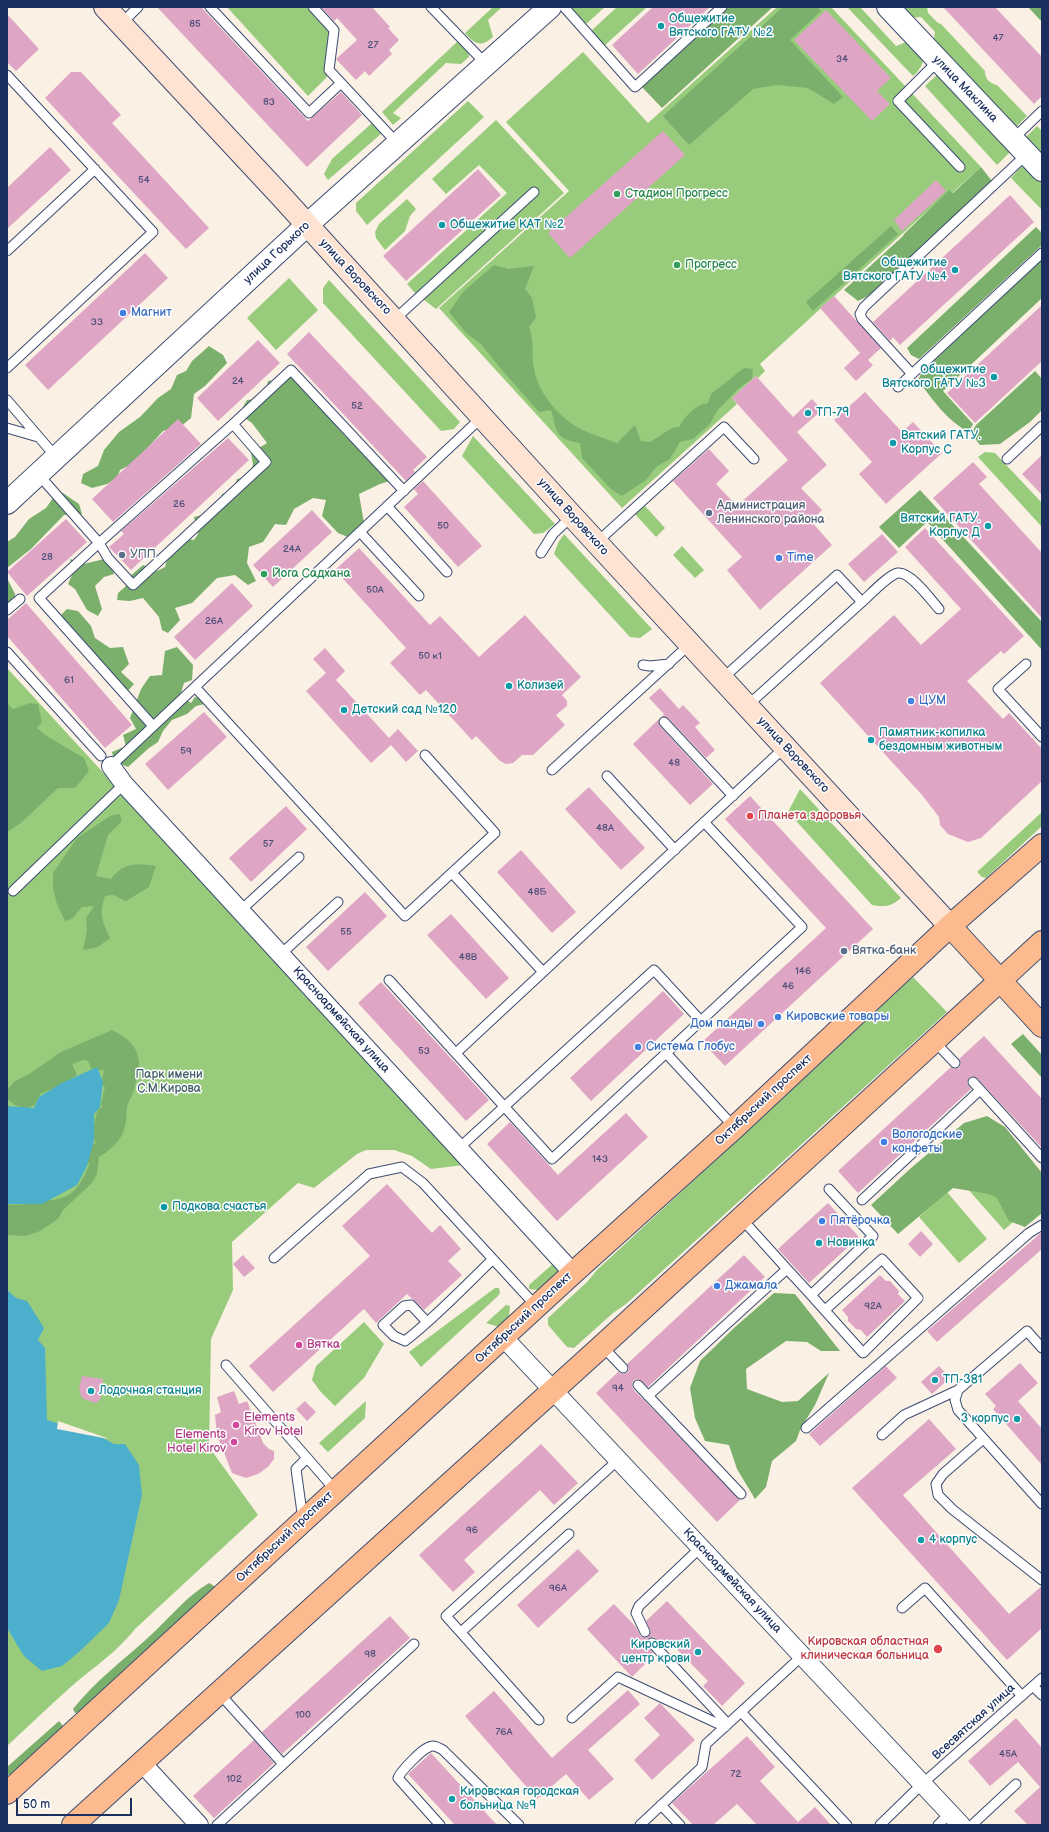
<!DOCTYPE html>
<meta charset="utf-8">
<style>
body{margin:0}
#map{position:relative;width:1049px;height:1832px;overflow:hidden;background:#faf0e3;font-family:"Balsamiq Sans",sans-serif}
canvas{display:block}
.frame{position:absolute;inset:0;border:8px solid #1b2f5e;pointer-events:none}
.scale{position:absolute;left:16px;top:1798px;width:116px;height:18px;box-sizing:border-box;border:2px solid #1b2f5e;border-top:0;padding-left:5px;font-size:12px;line-height:14px;white-space:nowrap;color:#1b2f5e;-webkit-text-stroke:3px #fff;paint-order:stroke}
</style>
<div id="map">
<canvas width="1049" height="1832"></canvas>
<div class="frame"></div>
<div class="scale">50 m</div>
</div>
<script>
const ctx = document.querySelector('canvas').getContext('2d');
ctx.lineJoin = 'round';
function fill(path, color) {
  ctx.fillStyle = color;
  ctx.fill(path, 'evenodd');
}
function trace(path, color, width, dash) {
  ctx.strokeStyle = color;
  ctx.lineWidth = width;
  ctx.lineCap = dash ? 'butt' : 'round';
  ctx.setLineDash(dash || []);
  ctx.stroke(path);
}
function drawText(font, color, halo, rows, align = 'center') {
  ctx.font = font + ' "Balsamiq Sans",sans-serif';
  ctx.lineWidth = 3;
  ctx.setLineDash([]);
  ctx.textBaseline = 'middle';
  ctx.strokeStyle = halo;
  ctx.fillStyle = color;
  for (const [text, x, y, turn = 0] of rows) {
    ctx.save();
    ctx.translate(x, y);
    ctx.rotate((+turn || 0) * Math.PI / 180);
    ctx.textAlign = isNaN(turn) ? turn : align;
    if (halo) ctx.strokeText(text, 0, 0);
    ctx.fillText(text, 0, 0);
    ctx.restore();
  }
}
fill(new Path2D(`
 M227,7h80l22,23 -2,47 -19,19z
 M493,7h9l-14,13 5,17c-13,11 -18,7 -28,-4z
 M571,7h34l-20,18 -15,-17z
 M617,7h30l-43,39 -13,-15z
 M777,7h54l150,160 -29,26 -3,-2 -189,173 5,7 -7,7 -2,-2 -24,22 5,6 -115,104 -183,-200 130,-117 -63,-69 77,-70 65,71z
 M847,7h13l36,39 15,-6 14,15c-2,9 -5,15 -12,21z
 M899,7h28l1,6 10,10 3,1 44,47c0,8 4,12 12,14l30,31 -12,12 -82,-83 2,-13 -14,-15 -12,1z
 M458,41l10,10 1,6 -8,7 -15,-1 -53,50 8,5 -8,7 -11,-13z
 M939,73l73,77 -15,15 -72,-79z
 M468,101l16,16 -117,108 -11,-14v-8z
 M496,120l68,73 -128,116 -21,-16 -8,-9 100,-91 -28,-28 -33,29 -14,-15z
 M372,123l10,10 -54,47 -4,-6 8,-15z
 M1037,126l5,5v27l-16,-19v-2z
 M1021,167l11,2 10,11v30l-31,-32z
 M407,199l9,10 -6,7 -5,15 -20,19 -9,-12 -1,-6 4,-8z
 M289,278l29,32 -42,40 -29,-32z
 M329,280l131,142 -6,7 -13,2 -118,-128v-15z
 M473,436l82,88 -12,9 -9,1 -72,-78z
 M985,452l10,1 47,50v24l-64,-70z
 M645,506l20,22 -9,9 -21,-23z
 M564,534l88,95 -12,9 -10,-1 -76,-83 4,-11z
 M682,546l22,24 -9,8 -22,-23z
 M7,668l457,497 -33,4 -19,-13 -18,-6h-28l-9,4 -43,34 -16,-5 -66,59 1,48 -22,49 -2,108 49,68 -123,114c-17,22 -41,38 -62,56 -23,20 -44,41 -66,61z
 M800,789l101,109c-10,9 -17,9 -29,7l-84,-93z
 M1042,812v14l-56,52 -4,-1 -5,-5z
 M913,977l34,35 -321,292 -13,9 -39,35 -7,-1 -19,-22v-7l39,-36 10,-12z
 M966,1187l76,10 -38,33z
 M947,1192l40,47 -28,24 -40,-46z
 M555,1262l4,9 -21,19 -9,-1v-4z
 M495,1288h4l1,5 -2,3 -77,71 -12,-15z
 M506,1305l4,1 -1,10 -10,11 -13,-4z
 M364,1322l20,22 -20,34 -29,28 -15,-15 -8,-11 4,-14z
 M366,1401l-1,17 -37,34 -9,-9z`), '#98cc7c');
fill(new Path2D(`
 M727,7h46l-111,101 -21,-22z
 M783,7h34l4,4 -31,29 53,57 -9,7 -26,-16 -31,-3 -24,4 -64,56 -26,-29z
 M1028,7h14v15z
 M981,167l11,14 -120,113 -14,7 -14,-11 59,-54 1,-2 45,-44 4,3z
 M891,226l7,8 -85,77 -7,-9z
 M1036,227l6,6v12l-123,114 -8,-4 -4,-7z
 M1042,259v39l-99,93 30,33 -4,8c-21,-10 -37,-33 -51,-52l4,-8z
 M494,265l14,4 26,-3 -9,23 7,9 4,20 -7,9c6,14 2,28 5,42 4,23 23,46 43,58 12,7 27,11 40,16l18,-18 6,16 9,1 22,-14 7,-1c7,-12 16,-22 29,-24l3,-9 33,-26 9,1 -1,10 -14,10 -21,22 -7,13 -17,15 -13,3 -10,17 -14,8 -10,13 -24,16 -10,-6 -30,-32 -2,-15c-25,-4 -23,-11 -29,-33l-12,2 -38,-43 -20,-25 -14,-10 -18,-22 14,-20z
 M209,346l14,9 4,8 -22,23 -11,8 -3,24 -11,9 -17,4 -29,32 -14,7 -3,8 -10,6 -15,4 -11,-5 2,-9 15,-8 6,-16 15,-18 21,-15 18,-19 13,-9 6,-14 9,-4 6,-10z
 M1035,371l7,8v31l-12,12 -30,22 -20,1 -9,-12 5,-8z
 M291,377l15,2 19,33 20,24 26,17 25,26 -16,5 -21,10 5,29 -9,17 -17,-7 -16,-17 4,-16 -13,-2 -19,11 -8,16 -11,-1 -12,18 -14,5 -2,16 9,18 -8,4 -13,-10 -18,3 -25,25 -17,5 5,12 -12,13 -6,-3 -3,-13 -16,-19 -13,3 -13,-1 1,-7 7,-6 4,-10 14,-12 14,6 8,-4 4,-15 14,-14 11,2 4,-6 -4,-17 25,-6 3,-17 11,-3 4,-12 13,-3 3,-12 -2,-11 16,-10 -15,-20 -13,-9 8,-14 17,-2 4,-17z
 M920,490l122,132v28l-115,-128 -28,26 -20,-21z
 M63,493l16,11 3,10 -18,1 -33,34 -24,19v-26l8,-5 14,-18 17,-11 7,-10z
 M108,558l6,16 -10,3 -9,9 7,23 -4,7 -11,-6 -12,-21 -7,-5 5,-11 -3,-14 14,5z
 M7,578l8,16 -1,16 -7,4z
 M67,609l11,2 13,15 4,12 15,10 13,-1 6,17 -8,8 13,12 -8,9 -67,-76z
 M177,647l16,18 -1,15 -8,3 -4,13 11,7 4,-6 9,3 1,4 -9,2 -9,8 -15,6 -9,11 -5,11 -9,6 -21,19 -14,-6 -2,-9 14,-6 -3,-11 13,-6 -6,-11 11,-29 9,-13 12,-1 3,-24z
 M7,703l6,6 17,-6 8,1 4,18 -5,6 8,7 39,23 5,13 -14,17h-17l-37,35 -14,9z
 M120,814l2,7 -14,14 -12,41 15,3c13,-17 25,-16 45,-13l-7,21 -23,14 -13,-6 -8,1c-6,18 -3,25 5,42l-12,9 -15,3 4,-19 -1,-13 8,-12 -12,1 -10,12 -7,2 -8,-17 -4,-16v-15l24,-35 33,-22z
 M112,1030c31,15 31,33 21,63 -2,5 -5,9 -6,14 -1,4 0,8 -1,12 -1,18 -12,29 -27,38l-2,17 -4,8 -30,28 -5,9 -18,12 -14,5 -19,-1v-31c11,2 20,0 31,-2 34,-4 38,-7 52,-39l-4,2v-20l10,-2c-5,-7 -1,-25 2,-34l4,-1 -1,-4 4,-17 -7,-4 4,-4 2,-9 -12,1 -4,-10 -5,-1 -11,4 5,11 -16,10 -21,9 -5,11 -10,4 -10,-4 -8,-6v-9l8,-9 14,-7 32,-22z
 M1023,1034l19,21v23l-31,-34z
 M987,1116l18,11 37,46v40l-17,14 -16,-6 -12,-23 -8,-4 -36,-6 -55,46 -27,-29 40,-37 53,-45z
 M774,1293l21,1 45,57h-19l-14,-9 -21,-1 -40,28 1,20 35,13 16,-1 31,-28 -14,32 -15,25 -4,11 -24,20 -6,26 -11,12 -18,-30 -8,-24 -24,-4 -10,-23 -5,-30 10,-27 35,-34z
 M209,1583l7,4 -128,123 -13,3 -2,-4c23,-29 52,-50 79,-75 19,-18 35,-38 57,-51z
 M59,1721l4,5v6l-52,45 -4,-4v-6z`), '#7ab06c');
fill(new Path2D(`
 M97,1067l6,15 -3,25 -6,7v26l-7,26 -10,19 -35,19h-35v-98l27,2 5,-11 23,-14z
 M7,1290l9,8 11,3 17,27 -6,12 7,8 2,72 56,18 11,6h11l14,21 3,30 -23,105 -10,23 -30,29 -17,14 -20,5 -18,-15 -17,-28z`), '#4cafcc');
fill(new Path2D(`
 M58,1421l46,16 5,2 -52,-10z`), '#faf0e3');
fill(new Path2D(`
 M157,7h44l107,114 33,-29 21,23 -55,52z
 M321,7h51l18,20 -2,1 11,12 -10,10 3,4 -23,22 -4,-5 -9,9 -20,-21 21,-19 -20,-22 -3,3z
 M653,7h57l-72,67 -26,-29z
 M943,7h52l47,50v39l-8,8z
 M826,10l65,68 -14,13 13,13 -18,17 -78,-81z
 M7,14l32,35 -23,22 -9,-9z
 M71,72h10l40,43 -9,8 97,105 -23,21 -141,-151z
 M663,131l22,24 -115,103 -22,-25z
 M50,147l21,23 -64,59v-41z
 M478,169l23,26 -95,86 -23,-25z
 M936,180l10,11 -44,40 -8,-11z
 M1010,195l24,27 -134,123 -7,-8 -3,4 -17,-19z
 M145,253l23,25 -120,112 -23,-25z
 M834,296l47,52 -13,12 5,5 -17,16 -12,-13 16,-15 -40,-45z
 M1042,305v56l-67,62 -28,-30z
 M309,332l118,125 -14,13 2,2 -9,9 -119,-127z
 M258,340l22,23 -62,58 -21,-23z
 M756,376l37,41 19,-18 10,11 -25,22 30,33 -26,23 21,22 -11,11 21,24 -72,65 -33,-40 15,-13 -69,-76 36,-32 20,22 -13,13 21,22 51,-46 -56,-62z
 M865,392l37,40 11,-10 29,31 -56,51 -27,-30 13,-12 -38,-42z
 M178,419l23,25 -88,78 -21,-23z
 M228,438l21,22 -118,110 -22,-23 15,-13 -3,-3z
 M1042,455v40l-20,-21z
 M973,462l14,15 -8,7 63,69v65l-109,-120z
 M423,481l59,65 -24,21 -54,-60 14,-13 -4,-5z
 M312,510l20,22 -59,55 -20,-22z
 M66,519l21,23 -60,54 -20,-24z
 M925,528l99,108 -20,18 -3,-3 -34,30 36,38 6,-6 33,36v32l-61,57 -13,4 -20,-8 -8,-9 -1,-8 -17,-22 -102,-112 74,-68 27,30 40,-36 -56,-62z
 M882,534l16,18 -34,30 -16,-18z
 M359,548l71,77 10,-9 39,41 46,-42 56,62 -19,18 5,6v5l-11,9 9,10 -32,30h-11l-9,8 -7,1 -6,-3 -24,-25 -4,4 -46,-50 -6,5 -30,-32 16,-15 -71,-78z
 M232,583l21,23 -58,54 -21,-23z
 M26,603l106,122 -27,23 -98,-112v-16z
 M325,648l20,23 -9,9 53,58 9,-9 20,22 -12,11 -15,-17 -20,18 -65,-72 20,-18 -13,-14z
 M660,688l19,21 4,-4 17,18 -5,4 20,23 -9,8 -38,-40 -6,-1 2,-3 -15,-16z
 M204,712l23,25 -59,53 -23,-26z
 M659,719l1,7 53,58 -23,21 -57,-61z
 M589,787l56,61 -24,22 -56,-61z
 M750,796l123,133 -148,137 -23,-24 124,-114 -101,-109z
 M286,806l21,23 -56,53 -22,-24z
 M521,850l55,62 -24,21 -55,-61z
 M365,892l22,24 -59,55 -22,-24z
 M451,914l58,64 -23,21 -59,-64z
 M381,982l108,118 -23,21 -108,-118z
 M663,991l21,23 -93,87 -21,-23z
 M984,1036l58,63v49l-65,-70 -6,-2 -2,2 -2,5 4,6 -113,104 -20,-22 113,-104 3,2 5,-1 2,-4 -2,-5z
 M626,1113l22,24 -91,84 -70,-77 23,-22 48,53z
 M387,1184l45,49 8,-8 21,24 -13,12 14,14 -38,35 -17,-16 -31,29 -12,-14 -91,83 -24,-26 121,-110 -28,-30z
 M828,1203l31,34 -50,46 -31,-34z
 M921,1231l12,13 -13,13 -12,-13z
 M1042,1232v17l-105,93 -10,-11z
 M243,1255l12,13 -11,9 -11,-13z
 M744,1255l21,22 -117,110 -9,-8 -5,1 -2,4 1,5 11,11 96,100 -23,22 -121,-129 22,-21 4,2 5,-1 2,-4 -2,-5z
 M880,1275l6,6h4l9,10 -1,3 7,7 -38,36 -6,-7 -5,-1 -8,-8v-4l-6,-7z
 M1020,1363l18,20 -20,18 24,28v36l-49,-56 3,-3 -11,-12z
 M886,1366l11,12 -77,68 -11,-12z
 M939,1366l11,12 -18,16 -11,-12z
 M82,1376l21,3 -1,15 -2,6 -5,3 -13,-5 -3,-9z
 M234,1391l5,13 8,-3 16,42 6,6 5,2v8l-6,8 -10,7 -12,4 -14,-5 -15,-38 -2,-20 6,-3 -4,-15z
 M305,1401l11,11 -9,9 -11,-12z
 M929,1419l27,30 -53,46 106,119 33,-28v42l-35,32 -155,-172z
 M541,1444l37,39 -24,22 -14,-15 -76,70 11,12 -22,20 -34,-37z
 M578,1549l21,22 -61,57 -21,-23z
 M667,1601l78,82 -23,23 -19,-20 5,-5 -41,-42 -6,5 -7,-7 -6,2 -2,6 7,7 -5,5 2,2 -18,18 -45,-48 27,-25 22,23 5,10 6,1 4,-6 -5,-11z
 M390,1616l20,22 -128,116 -20,-22z
 M628,1690l12,14 -52,46 26,29 -25,21 -23,-26 -29,25 -72,-83 29,-25 58,67z
 M660,1703l35,37 -43,40 -18,-20 26,-25 -16,-17z
 M1016,1718l26,30v77h-14l-14,-14 26,-24 -22,-25 -28,24 -22,-25z
 M747,1736l28,31 -15,14 38,41 17,-15 16,18h-74l-20,-21 -24,21h-20l-21,-22z
 M254,1740l20,23 -60,55 -21,-22z
 M431,1753l66,72h-42l-47,-51z`), '#dea6c4');
const service = new Path2D(`
 M210,7l99,106 32,-30
 M313,7l21,23 -5,40 68,73
 M431,7l55,57
 M564,7l71,80 87,-80
 M121,24l17,-17
 M938,61l-40,40 62,66
 M7,75l146,157 -146,136
 M1013,139l29,-28
 M7,251l88,-82
 M394,320l140,-128
 M912,374l-50,-55 -2,-5 4,-7 163,-153
 M898,387l144,-134
 M7,400l49,57
 M7,428l31,9
 M1007,459l35,-33
 M38,474l61,69 134,-119
 M387,506l60,66
 M360,532l59,64
 M596,543l128,-116 30,32
 M541,553l12,-19 19,-18
 M862,602c8,-7 26,-27 36,-29 12,-2 33,27 41,36
 M7,610l13,-11
 M7,652l94,104
 M1026,664l-28,25 44,48
 M643,665l7,1 19,-2
 M722,679l115,-104 25,27 -115,104
 M195,687l210,229 90,-83 -70,-78
 M664,722l69,74
 M153,726l-114,-128 60,-55 9,15 25,27 133,-123 -33,-38 58,-54 113,121
 M111,766l371,-349
 M552,770l138,-126
 M607,776l68,74
 M452,873l91,99
 M13,891l111,-107
 M241,910l58,-53
 M281,954l57,-52
 M389,980l163,179 250,-232 -98,-105
 M934,1041l21,22
 M456,1053l329,-306
 M666,1053l68,74
 M973,1082l69,76
 M459,1148l195,-178 47,51
 M862,1200l118,-110
 M274,1258l95,-84 33,-7 21,16 113,123
 M787,1269l24,26 62,-59 -44,-47
 M811,1295l52,58 55,-55 -36,-39 -57,51
 M427,1322l-16,-17 -7,1 -21,19 11,11 11,5c32,-25 60,-55 88,-82
 M602,1346l21,22
 M1042,1348l-15,-17 -69,59 -3,10 3,10 84,94
 M226,1365l110,126
 M638,1385l103,109
 M648,1396l139,-127 -46,-51
 M806,1428l223,-195 13,-8
 M882,1435l22,-20 54,-25
 M983,1439l-40,35 -7,10 2,11 14,14 90,71
 M303,1520l-7,-51 11,-11
 M902,1608l23,-20 97,108
 M461,1632l108,-98
 M645,1632l-9,-19 3,-7 61,-58
 M652,1643l76,81
 M1033,1686l9,9
 M219,1693l64,71
 M741,1712l106,113
 M572,1718l46,-41 107,50
 M539,1720l-93,-104 172,-156
 M661,1805l19,20
 M217,1825l197,-181
 M440,1825l-42,-47c3,-7 23,-28 31,-31 5,-3 10,1 14,3l76,75
 M640,1825l62,-58 4,-23 96,-88
 M880,1825l42,-41 120,-106
 M938,1825l12,-12
 M972,1825l44,-41`);
const minor = new Path2D(`
 M111,766l13,18 449,489
 M503,1337l458,488
 M142,1763l57,62`);
const tertiary = new Path2D(`
 M888,7l154,163
 M7,503l300,-278 243,-218`);
const secondary = new Path2D(`
 M105,7l176,189 291,320 378,410`);
const primary = new Path2D(`
 M950,926l92,100
 M7,1793l566,-520 161,-145 216,-202 92,-81
 M73,1825l529,-479 440,-404`);
trace(service, '#3c4c72', 11);
trace(minor, '#3c4c72', 20);
trace(tertiary, '#3c4c72', 24);
trace(secondary, '#3c4c72', 24);
trace(primary, '#3c4c72', 24);
trace(service, '#fff', 9);
trace(minor, '#fff', 18);
trace(tertiary, '#fff', 22);
trace(secondary, '#fee3d2', 22);
trace(primary, '#fcba8e', 22);
for (const [x, y, r, color] of [
 [661,26,4,"#0f9aa8"],
 [617,194,4,"#2e9e5b"],
 [442,225,4,"#0f9aa8"],
 [677,265,4,"#2e9e5b"],
 [955,270,4,"#0f9aa8"],
 [123,313,4,"#3f7fe0"],
 [994,377,4,"#0f9aa8"],
 [808,413,4,"#0f9aa8"],
 [893,443,4,"#0f9aa8"],
 [709,513,4,"#5c6f8a"],
 [988,526,4,"#0f9aa8"],
 [122,555,4,"#5c6f8a"],
 [779,558,4,"#3f7fe0"],
 [264,574,4,"#2e9e5b"],
 [509,686,4,"#0f9aa8"],
 [911,701,4,"#3f7fe0"],
 [344,710,4,"#0f9aa8"],
 [871,740,4,"#0f9aa8"],
 [750,816,4,"#e0444e"],
 [844,951,4,"#5c6f8a"],
 [778,1017,4,"#3f7fe0"],
 [761,1024,4,"#3f7fe0"],
 [638,1047,4,"#3f7fe0"],
 [884,1142,4,"#3f7fe0"],
 [164,1207,4,"#0f9aa8"],
 [822,1221,4,"#3f7fe0"],
 [819,1243,4,"#0f9aa8"],
 [717,1286,4,"#3f7fe0"],
 [299,1345,4,"#d1479c"],
 [935,1380,4,"#0f9aa8"],
 [91,1391,4,"#0f9aa8"],
 [1017,1419,4,"#0f9aa8"],
 [236,1425,4,"#d1479c"],
 [234,1442,4,"#d1479c"],
 [921,1540,4,"#0f9aa8"],
 [938,1649,5,"#e0444e"],
 [698,1652,4,"#0f9aa8"],
 [452,1799,4,"#0f9aa8"]
]) {
  const dot = new Path2D();
  dot.arc(x, y, r, 0, 2 * Math.PI);
  ctx.fillStyle = color;
  ctx.fill(dot);
  trace(dot, '#fff', 1.5);
}
drawText('10px', '#4c4d78', null, [
 ["85",195,24],
 ["47",998,38],
 ["27",373,45],
 ["34",842,59],
 ["83",269,102],
 ["54",144,180],
 ["33",97,322],
 ["24",238,381],
 ["52",357,406],
 ["26",179,504],
 ["50",443,526],
 ["24А",292,549],
 ["28",47,557],
 ["50А",375,590],
 ["26А",214,621],
 ["50 к1",430,656],
 ["61",69,680],
 ["59",186,751],
 ["48",674,763],
 ["48А",605,828],
 ["57",268,844],
 ["48Б",537,892],
 ["55",346,932],
 ["48В",468,957],
 ["146",803,971],
 ["46",788,986],
 ["53",424,1051],
 ["143",600,1159],
 ["92А",873,1306],
 ["94",618,1388],
 ["96",472,1530],
 ["96А",558,1588],
 ["98",370,1654],
 ["100",303,1715],
 ["76А",504,1732],
 ["45А",1008,1754],
 ["72",736,1774],
 ["102",234,1779]
]);
drawText('12px', '#0d838f', '#fff', [
 ["Общежитие",669,19],
 ["Вятского ГАТУ №2",669,33],
 ["Общежитие КАТ №2",450,225],
 ["Общежитие",947,263,"right"],
 ["Вятского ГАТУ №4",947,277,"right"],
 ["Общежитие",986,370,"right"],
 ["Вятского ГАТУ №3",986,384,"right"],
 ["ТП-79",816,413],
 ["Вятский ГАТУ.",901,436],
 ["Корпус С",901,450],
 ["Вятский ГАТУ.",980,519,"right"],
 ["Корпус Д",980,533,"right"],
 ["Колизей",517,686],
 ["Детский сад №120",352,710],
 ["Памятник-копилка",879,733],
 ["бездомным животным",879,747],
 ["Подкова счастья",172,1207],
 ["Новинка",827,1243],
 ["ТП-381",943,1380],
 ["Лодочная станция",99,1391],
 ["3 корпус",1009,1419,"right"],
 ["4 корпус",929,1540],
 ["Кировский",690,1645,"right"],
 ["центр крови",690,1659,"right"],
 ["Кировская городская",460,1792],
 ["больница №9",460,1806]
], 'left');
drawText('12px', '#1b2f5e', '#fff', [
 ["улица Маклина",965,89,46],
 ["улица Горького",277,253,-43],
 ["улица Воровского",355,277,47],
 ["улица Воровского",573,517,48],
 ["улица Воровского",793,755,47],
 ["Красноармейская улица",341,1020,48],
 ["Октябрьский проспект",764,1100,-43],
 ["Октябрьский проспект",524,1318,-43],
 ["Октябрьский проспект",285,1537,-43],
 ["Красноармейская улица",732,1581,47],
 ["Всесвятская улица",974,1722,-42]
]);
drawText('12px', '#27864d', '#fff', [
 ["Стадион Прогресс",625,194],
 ["Прогресс",685,265],
 ["Йога Садхана",272,574]
], 'left');
drawText('12px', '#366cbe', '#fff', [
 ["Магнит",131,313],
 ["Time",787,558],
 ["ЦУМ",919,701],
 ["Кировские товары",786,1017],
 ["Дом панды",753,1024,"right"],
 ["Система Глобус",646,1047],
 ["Вологодские",892,1135],
 ["конфеты",892,1149],
 ["Пятёрочка",830,1221],
 ["Джамала",725,1286]
], 'left');
drawText('12px', '#4e5e75', '#fff', [
 ["Администрация",717,506],
 ["Ленинского района",717,520],
 ["УПП",130,555],
 ["Вятка-банк",852,951]
], 'left');
drawText('12px', '#be3a42', '#fff', [
 ["Планета здоровья",758,816],
 ["Кировская областная",929,1642,"right"],
 ["клиническая больница",929,1656,"right"]
], 'left');
drawText('12px', '#405e67', '#fff', [
 ["Парк имени",169,1075],
 ["С.М.Кирова",169,1089]
]);
drawText('12px', '#b23c85', '#fff', [
 ["Вятка",307,1345],
 ["Elements",244,1418],
 ["Kirov Hotel",244,1432],
 ["Elements",226,1435,"right"],
 ["Hotel Kirov",226,1449,"right"]
], 'left');
</script>
